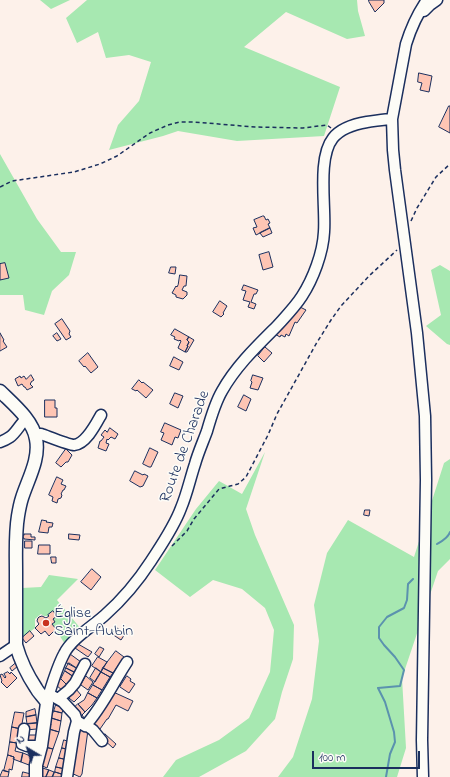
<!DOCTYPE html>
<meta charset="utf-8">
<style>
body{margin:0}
#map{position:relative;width:450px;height:777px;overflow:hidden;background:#fdf1ea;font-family:"Indie Flower",sans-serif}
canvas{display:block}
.north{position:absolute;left:8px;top:729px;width:40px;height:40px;-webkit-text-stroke:3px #fdfcf7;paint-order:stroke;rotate:322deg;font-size:11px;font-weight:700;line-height:16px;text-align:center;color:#1b2f5e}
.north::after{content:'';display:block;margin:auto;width:14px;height:18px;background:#1b2f5e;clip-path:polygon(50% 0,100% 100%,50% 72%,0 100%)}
.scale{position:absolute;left:312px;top:751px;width:108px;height:18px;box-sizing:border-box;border:2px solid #1b2f5e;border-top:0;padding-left:5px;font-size:12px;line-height:14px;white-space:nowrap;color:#1b2f5e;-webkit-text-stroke:3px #fdfcf7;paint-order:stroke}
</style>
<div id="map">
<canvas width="450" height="777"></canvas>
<div class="north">N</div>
<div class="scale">100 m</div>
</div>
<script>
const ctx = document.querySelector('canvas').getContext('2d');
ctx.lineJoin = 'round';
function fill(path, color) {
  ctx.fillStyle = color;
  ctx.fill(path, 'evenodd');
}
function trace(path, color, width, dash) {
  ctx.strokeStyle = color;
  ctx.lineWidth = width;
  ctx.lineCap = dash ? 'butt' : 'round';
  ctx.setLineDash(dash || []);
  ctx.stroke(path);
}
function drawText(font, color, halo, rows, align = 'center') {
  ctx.font = font + ' "Indie Flower",sans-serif';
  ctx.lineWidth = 3;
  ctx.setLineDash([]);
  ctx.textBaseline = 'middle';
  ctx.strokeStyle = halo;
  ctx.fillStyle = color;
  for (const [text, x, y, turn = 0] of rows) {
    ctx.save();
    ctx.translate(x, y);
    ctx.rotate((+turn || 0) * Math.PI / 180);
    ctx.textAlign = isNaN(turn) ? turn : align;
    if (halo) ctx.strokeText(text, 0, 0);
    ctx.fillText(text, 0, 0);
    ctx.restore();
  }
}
fill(new Path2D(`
 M40,0h30l-19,9z
 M87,0h270l1,11 7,25 -18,3 -61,-27 -42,35 96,40 -16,49 -87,5 -59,-10 -15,5 -54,14 9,-25 21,-24 12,-39 -22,-7 -23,3 -8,-26 -21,11 -11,-25z
 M0,154l37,65 24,33h15l-7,23 -17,16 -8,24 -19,-5 -2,-15h-23z
 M440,265l10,6v74l-3,-1 -21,-18 15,-11 -10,-45z
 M265,452l-19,57 9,26 39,90 -1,34 -11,33 -7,27 -29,32 -47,26h-36l13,-17 43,-20 30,-22 21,-46 4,-42 -9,-22 -23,-19 -29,-9 -23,17 -35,-27 41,-61 23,-28 23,13z
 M450,459v100l-12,12 -36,107 4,70 -9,29h-119l15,-20 19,-58 7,-58 -5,-36 13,-52 21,-33 66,37 30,-94z
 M49,575l29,4 -21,21 24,29 -16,15 -13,-20 3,-2 -2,-3 4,-3 -4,-5 -4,5h-5l-3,-2 -6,5v9l-13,10v-50l19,-1z`), '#a7e8b1');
trace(new Path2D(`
 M437,544c5,-3 11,-6 13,-12
 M386,777l4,-23 5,-12 -1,-10 -9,-30 -7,-14 22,-2 4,-16 -9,-13 -11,-12 -5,-7v-11l8,-10 17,-9 3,-8 1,-16 5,-5`), '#5b92ae', 2);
const building = new Path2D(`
 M369,0h15v3l-9,9 -6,-10z
 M419,73l13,3 -3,16 -9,-2 2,-7 -4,-1z
 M449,106h1v27l-11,-6z
 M263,216h1l2,4 2,-1 2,4 -2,1 2,4 -14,7 -3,-7 4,-1 -3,-7z
 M270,228l2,5 -9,4 -3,-4z
 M269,252l4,15 -10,3 -4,-15z
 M5,263l4,15 -9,2v-16z
 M171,267h5l-1,7 -6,-1z
 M180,275l7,1 -1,10h-2l-2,4 5,2v3l-4,4 -7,-2v-2l-4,-2 4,-7 1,1 1,-2z
 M244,285l14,5 -2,4h-2l-3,8 5,2 -2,5 -6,-2 2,-5 -7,-2 3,-9 -4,-1z
 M220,301l7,5 -4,7 1,1 -3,3 -8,-5z
 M300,307l6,3 -9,13 -2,-1 -6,14 -3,-2 -1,3 -4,-2 -1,2 -7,-4 21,-21h2z
 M62,319l8,12 -1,3 2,3 -5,3 -11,-16z
 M175,329l14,8 -2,3 2,2 -2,4h1l-3,6 -7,-4 3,-7 -1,-1 -1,1 -5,-2 1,-2 -4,-2z
 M0,333l4,7 -1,1 4,6 -7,4z
 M57,333l4,6 -4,2 -4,-5z
 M189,337l5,3 -7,12h-2l3,-6h-1l2,-4 -2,-2z
 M265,347l7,6 -8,9 -6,-6z
 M88,353l10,14 -7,6 -6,-7 -1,1 -5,-6z
 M174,357l9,5 -4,8 -9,-4z
 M31,375l3,5 -3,2v1l-1,1 3,3 -6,3 -2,-3h-1l-2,-3 -4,2 -3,-7 5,-3 1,2 3,-2 2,3z
 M253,375l10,3 -5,12 -8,-2 2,-6 -1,-1z
 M139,380l3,3 1,-1 10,8 -7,8 -9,-8 -1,1 -4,-2z
 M175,393l8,3 -5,12 -8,-4z
 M244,395l7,4 -5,12 -8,-4z
 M45,400h10v8h2v9h-12z
 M165,423l16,7 -3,8 -3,-1 -3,8 -11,-5 3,-7 -3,-1z
 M110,428l8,6 -3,5 -4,-2 -3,3 -1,-1 -1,4 3,1 -3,7 -8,-3 2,-7h1l3,-4 -3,-2 4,-5 2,2z
 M150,448l8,4 -7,15h-2l-6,-3z
 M66,449l6,6 -4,7h-2l-5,5 -5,-4z
 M135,471l8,4 1,-1 4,2 -5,10 -3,1 -10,-6z
 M57,477l6,3 -2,4 5,2 -2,4h-1l-2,4 1,1 -1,3 -3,1 -1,4 -5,-2 1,-4 -4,-2z
 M365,510h5l-1,6 -5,-1z
 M42,520l5,1 -1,1 7,1 -1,4h-3l-1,6 -9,-1z
 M24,534h7v3h4v3l-11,-1v-1h-1v-3h1z
 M69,534l11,1 -1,5 -10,-1z
 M25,541h7v7h-7z
 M39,545h11v9h-12z
 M51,557h5v6h-4z
 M92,569l9,8 -10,13 -10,-8z
 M53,611l4,5 -4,3 2,3 -3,2 4,5 -7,7 -4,-5 -4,3 -6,-6 4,-4 -2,-3 1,-3 1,-1 3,-1 4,2 3,-2 -1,-1z
 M117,628l8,6 -4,6 -9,-6z
 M30,631l4,5 -8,7 -4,-5z
 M78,644l14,8 -4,5 -13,-9z
 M100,647l4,2 -5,8 -4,-3z
 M116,651l8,6 -11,16 -10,-5z
 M70,654l11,8 -3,7 -13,-7z
 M98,657l9,5 -6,10 -9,-6z
 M16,663l2,3 -6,5 -2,-3z
 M69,663l9,6 -2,4 -10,-5z
 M66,668l10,5 -2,4 -9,-6z
 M96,668l5,4 -6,10 -5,-4z
 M103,668l10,5 -3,4 -9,-5z
 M65,671l9,6 -6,9 -7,-7z
 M8,672l2,2 1,-2 6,6 -10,10 -6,-6 1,-1 -2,-6 2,-1 3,4 1,-1 -2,-3z
 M101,672l9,5 -8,13 -9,-5z
 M86,676l7,6 -5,8 -7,-5z
 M127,676l4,3 -1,2 5,3 -6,9 -9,-6z
 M61,679l7,7 -5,5 -7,-6z
 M93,685l9,5 -5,8 -9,-5z
 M76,689l5,6 -7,7 -9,-7z
 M111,691l22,10 -5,10 -12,-6 -8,14h-1l-7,10 -8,-4z
 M88,693l9,5 -5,7 -7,7 -7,-8 6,-4z
 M78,704l7,8 -3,3 3,4 -2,3 -9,-14z
 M56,705l8,2 -2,6 -8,-2z
 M35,709l1,6 -10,2v-5z
 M50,711l4,1v-1l8,2 -1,8 -13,-4z
 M15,712l9,1 -3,16 -9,-2z
 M36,715l1,8 -10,1 -1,-7z
 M48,717l13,4 -2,11 -10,-3 2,-5 -5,-2z
 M37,723v6l-12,1 1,-6z
 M12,727l9,2 -4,14 -7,-1z
 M76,728l12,2 -6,44 -2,3 -11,-5z
 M49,729l10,3 -6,17 -8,-2z
 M105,734l11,10 -3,4 -11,-10z
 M24,735h14l-2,9 -13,-1z
 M64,740l6,2v8l-8,-2z
 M10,742l7,1 -2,8 8,2 -2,9 -8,-3 1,-2 -6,-2z
 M45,747l8,2 -6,19 -7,-3z
 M62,748l8,2 -2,10 -9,-2z
 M23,753l10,4 -4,8 -8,-3z
 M8,755l6,2v2l-2,11 -3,-1v3l-5,-1z
 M59,758l9,2 -3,9 -9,-2z
 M39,767l10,3 -3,7h-7z
 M56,767l9,2 -1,6 -9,-3z
 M3,770l6,2 -1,5h-8z
 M49,770l5,2 -2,5h-6z
 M23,772l8,2 -1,3h-8z
 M55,772l10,3 -1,2h-11z`);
fill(building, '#fec5b4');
trace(building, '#1b2f5e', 1);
const minor = new Path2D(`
 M424,11l6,-6 7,-5
 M35,435l6,-1c6,2 28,11 33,11 12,-1 22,-21 27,-30
 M0,442c3,-1 7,-3 10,-5 6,-4 10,-13 16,-18
 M0,656l16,-11
 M49,694l14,8 12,13 2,6 -3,11 -7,45
 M45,699l4,-5c4,-13 9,-29 15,-40 7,-15 29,-28 41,-39 18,-16 33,-34 46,-54 11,-17 23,-34 30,-53 6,-14 9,-29 14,-44 3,-11 8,-22 12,-33 4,-14 8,-28 15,-40 14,-25 35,-45 55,-65 9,-10 18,-19 25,-30 11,-17 21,-43 22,-64 2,-25 -7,-74 9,-94 8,-10 22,-14 34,-16 9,-1 17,-3 25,-3
 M58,699l11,-9 6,-7 10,-19
 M77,721l8,5c17,-18 28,-43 42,-64
 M86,725l7,5 9,11
 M24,729l-2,15 5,2h14
 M423,777l-1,-37 4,-260 -1,-64 -8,-83 -22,-163 -2,-20 -1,-31 14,-75c5,-16 12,-31 21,-44`);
const major = new Path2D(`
 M0,391c13,13 33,29 36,48 4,20 -8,40 -14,59 -2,6 -3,12 -4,18 -3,18 -2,37 -2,55 0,25 0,49 0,74 4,14 12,31 20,43 3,6 8,9 11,15l-6,43 -5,19v12`);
trace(minor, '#1b2f5e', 13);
trace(major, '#1b2f5e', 15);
trace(new Path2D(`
 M0,187l12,-6 62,-9 26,-8 17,-8 33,-23 18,-8 12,-3h14l61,5 48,1 24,-3 4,3
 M411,221l6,-13 19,-31 14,-13
 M172,546l15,-15 7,-12 25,-30 11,-3 8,-2 8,-7 22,-42 9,-21 39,-70 15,-24 10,-14 28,-30 28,-26`), '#1b2f5e', 1.5, [4, 3]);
trace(minor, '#fdfcf7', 10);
trace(major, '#fdfcf7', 12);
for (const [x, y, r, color] of [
 [46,623,4,"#c8321e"]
]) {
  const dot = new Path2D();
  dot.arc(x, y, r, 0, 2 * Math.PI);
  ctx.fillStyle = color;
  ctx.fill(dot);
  trace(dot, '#fdfcf7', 1.5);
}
drawText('16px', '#1b2f5e', '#fdfcf7', [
 ["Route de Charade",186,447,-70]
]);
drawText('16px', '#1b2f5e', '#fdfcf7', [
 ["Église",54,614],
 ["Saint-Aubin",54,632]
], 'left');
</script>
